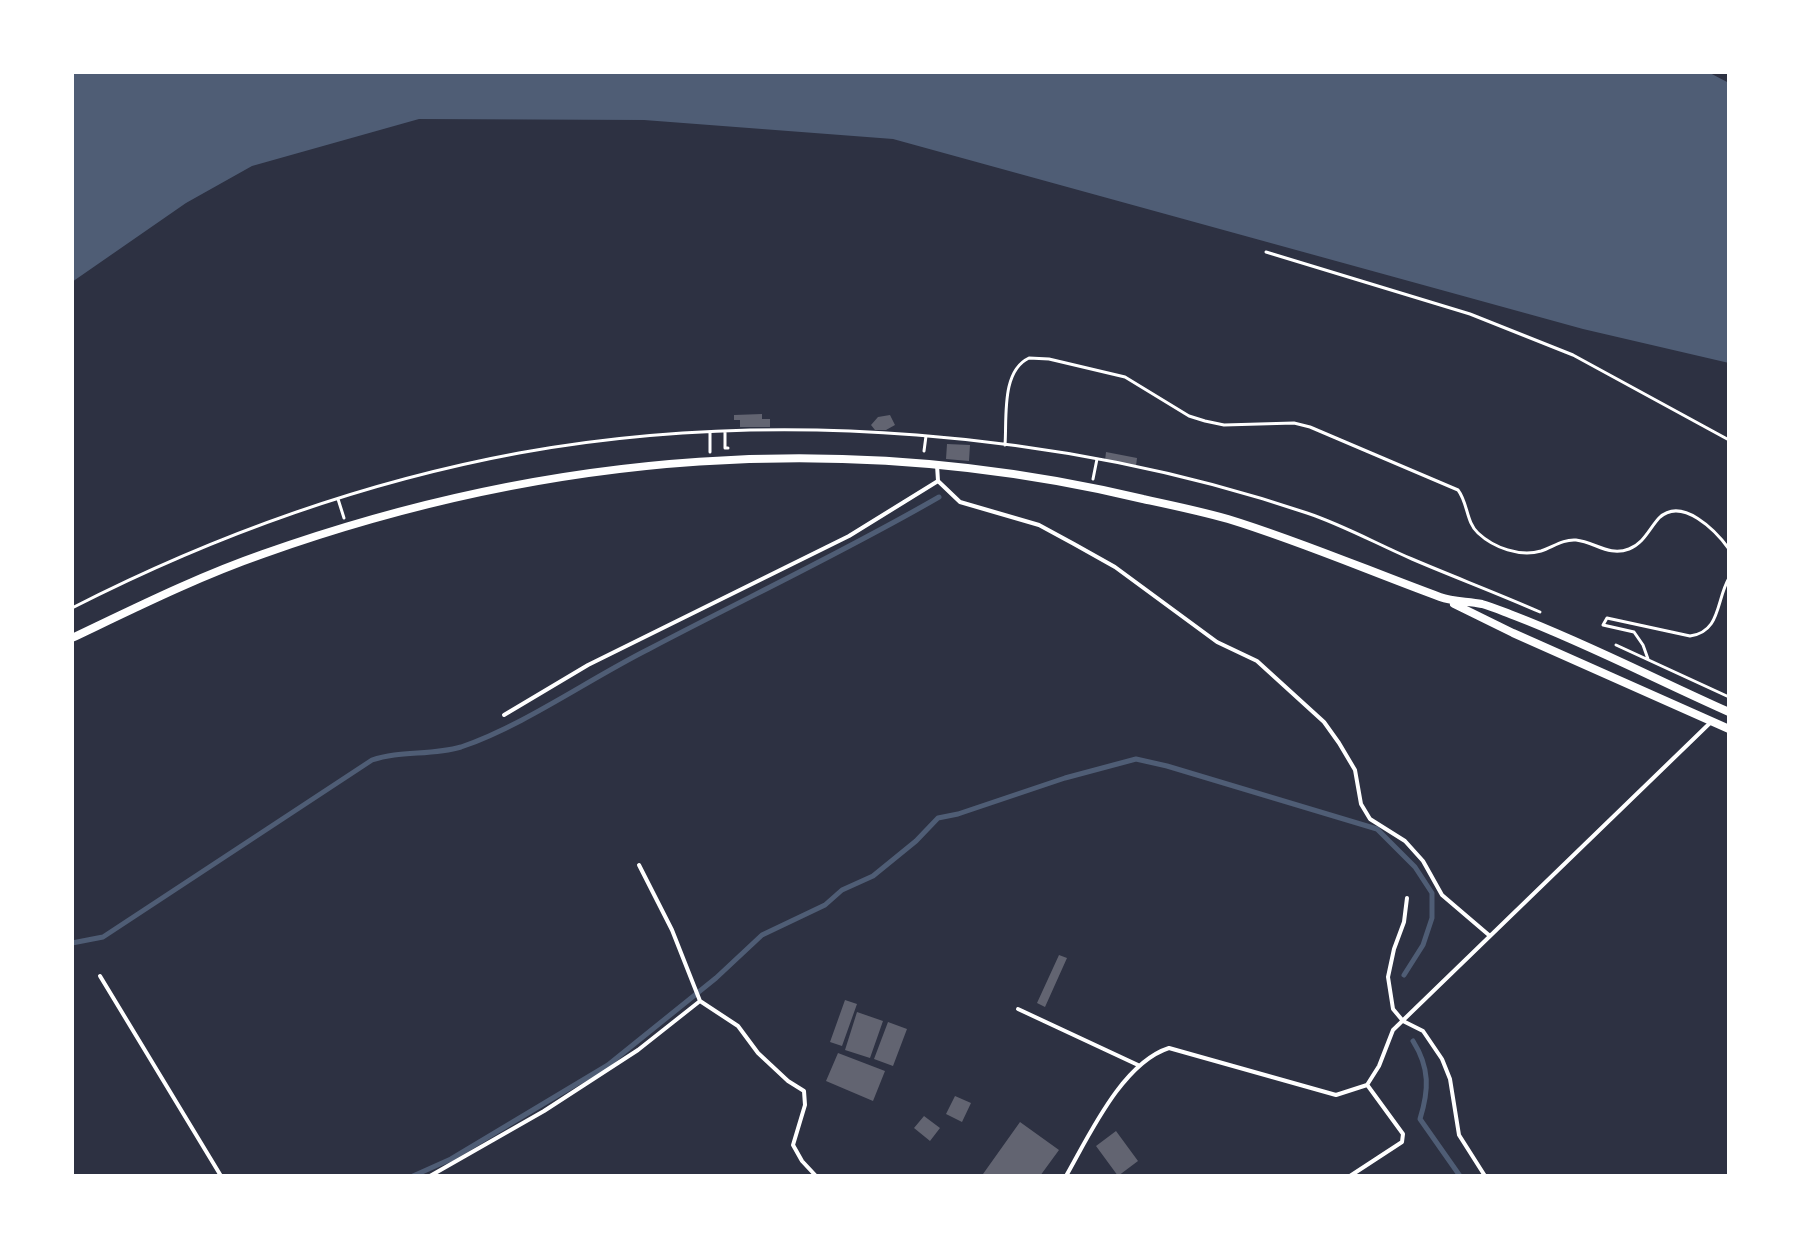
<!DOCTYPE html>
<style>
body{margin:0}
#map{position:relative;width:1801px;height:1248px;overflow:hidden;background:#2d3142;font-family:"Archivo Narrow",sans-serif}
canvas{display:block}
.frame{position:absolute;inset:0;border:74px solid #fff;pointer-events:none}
</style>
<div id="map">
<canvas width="1801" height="1248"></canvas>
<div class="frame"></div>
</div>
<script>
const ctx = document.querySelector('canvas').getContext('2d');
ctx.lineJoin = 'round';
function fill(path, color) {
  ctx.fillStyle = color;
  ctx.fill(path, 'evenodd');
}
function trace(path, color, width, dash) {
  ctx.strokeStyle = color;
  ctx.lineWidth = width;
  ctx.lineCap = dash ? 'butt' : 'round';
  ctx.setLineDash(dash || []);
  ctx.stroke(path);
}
fill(new Path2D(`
 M72,72h1636l21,11v280l-146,-34 -690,-190 -249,-19 -225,-1 -167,47 -66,37 -114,79z`), '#4f5d75');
trace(new Path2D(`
 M72,943l31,-6 269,-177c28,-10 59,-4 89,-13 62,-21 128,-68 188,-98 97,-51 195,-97 290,-152
 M1413,1041c17,27 16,49 7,78l40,57
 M413,1176l38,-17 157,-94 108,-87 46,-43 63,-30 17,-15 31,-14 43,-35 22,-23 20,-4 107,-36 71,-19 31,7 210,63 38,38 17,26v25l-9,27 -19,30`), '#4f5d75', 5);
fill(new Path2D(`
 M762,414v5h8v8h-30v-7h-6v-5z
 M890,415l5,10 -9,5h-11l-4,-5 7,-8z
 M947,444l23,1 -1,16 -23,-2z
 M1106,452l31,6 -1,8 -31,-5z
 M1059,955l8,3 -22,49 -8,-4z
 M845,1000l12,4 -15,42 -12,-4z
 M857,1012l26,9 -13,37 -25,-8z
 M888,1022l19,7 -14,37 -19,-7z
 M838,1053l47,18 -12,30 -47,-20z
 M955,1096l16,7 -9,19 -16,-8z
 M924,1116l16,12 -10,13 -16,-13z
 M1020,1122l39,28 -19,26h-54l-3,-2z
 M1116,1131l22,30 -20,15 -22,-30z`), '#626471');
trace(new Path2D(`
 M1266,252l204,62 103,41 156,85
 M725,432v16h3
 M1005,445c2,-27 -4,-74 24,-87l20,1 76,18 64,39 16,5 19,4 70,-2 16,4 148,63c10,13 8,32 20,43 16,15 42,24 63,18 12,-4 22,-12 35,-11 19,2 33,17 53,9 15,-6 20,-20 30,-31 23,-22 57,13 70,31
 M924,451l2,-15
 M710,452v-20
 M1093,479l4,-20
 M338,499l6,19
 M72,608c141,-72 291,-126 447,-155 253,-46 545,-22 788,60 36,12 70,31 105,46 42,18 85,34 128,53
 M1616,645l113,52
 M1648,659l-5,-14 -9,-13 -31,-7 4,-7 83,18c31,-4 26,-36 39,-58`), '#fff', 3);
trace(new Path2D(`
 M937,465l1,16 22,21 79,23 35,19 41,23 102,75 40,19 67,61 15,21 16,27 6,34 9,15 35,22 18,20 19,34 48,41
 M504,715l84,-50 261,-129 89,-55
 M639,865l33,65 28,71
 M1407,898l-3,24 -10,27 -6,28 5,32 10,12 20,10 19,28 8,20 9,56 26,41
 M100,976l121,200
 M700,1001l38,25 20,27 30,28 16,10 1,14 -12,40 9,16 14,15
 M1018,1009l120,56
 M430,1176l114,-65 94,-61 62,-49
 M1066,1176c23,-40 56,-113 103,-128l167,47 31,-10 12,-19 14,-36 317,-307
 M1350,1176l52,-34 1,-8 -35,-48`), '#fff', 4);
trace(new Path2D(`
 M1454,604l59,29 216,96
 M72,638c63,-30 125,-61 191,-84 287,-102 583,-126 880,-55 28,6 57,12 85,20 72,22 141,52 212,78 13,5 28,4 42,7 11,3 22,8 33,12 73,28 142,64 214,96`), '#fff', 8);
</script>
